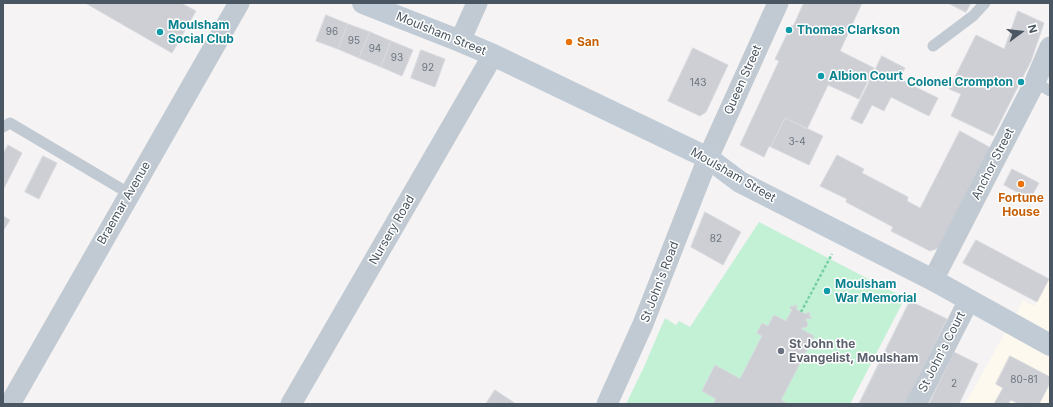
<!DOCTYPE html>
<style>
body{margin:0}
#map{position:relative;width:1053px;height:407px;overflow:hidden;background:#f5f3f3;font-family:Inter,sans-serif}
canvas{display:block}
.frame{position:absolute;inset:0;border:4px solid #4a5661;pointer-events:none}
.north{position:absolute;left:1001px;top:12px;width:40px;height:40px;-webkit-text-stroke:3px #fff;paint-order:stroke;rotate:75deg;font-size:11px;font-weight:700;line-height:16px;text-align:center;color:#4a5661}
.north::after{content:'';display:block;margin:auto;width:14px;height:18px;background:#4a5661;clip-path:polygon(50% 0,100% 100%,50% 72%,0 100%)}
</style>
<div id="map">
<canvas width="1053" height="407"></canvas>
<div class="frame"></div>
<div class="north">N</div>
</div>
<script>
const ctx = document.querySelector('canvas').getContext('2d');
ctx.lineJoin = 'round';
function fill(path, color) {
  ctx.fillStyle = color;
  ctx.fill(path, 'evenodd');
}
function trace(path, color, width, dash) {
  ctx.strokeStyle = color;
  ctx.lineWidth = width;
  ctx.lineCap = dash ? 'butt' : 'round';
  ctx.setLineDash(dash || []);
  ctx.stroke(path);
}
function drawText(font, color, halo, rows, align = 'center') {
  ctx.font = font + ' Inter,sans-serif';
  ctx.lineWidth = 3;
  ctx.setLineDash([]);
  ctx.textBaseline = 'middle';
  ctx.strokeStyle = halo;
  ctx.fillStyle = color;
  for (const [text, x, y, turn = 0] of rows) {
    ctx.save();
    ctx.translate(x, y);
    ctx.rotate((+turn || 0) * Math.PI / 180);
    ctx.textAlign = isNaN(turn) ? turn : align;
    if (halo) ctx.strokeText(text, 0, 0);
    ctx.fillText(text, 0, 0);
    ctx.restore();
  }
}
fill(new Path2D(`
 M1050,276v128h-85l58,-103 11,5z`), '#fdf9ef');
fill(new Path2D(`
 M759,222l146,76 -55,106h-224l18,-37 21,-49 11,7 3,-4 11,6z`), '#c3f1d5');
const building = new Path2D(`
 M88,3h93l15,8 -24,42 -85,-49z
 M804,3h58l-22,48 34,17 -15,31 -31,-14 -21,44 -22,-11 -14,29 -2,-1 -5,11 -24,-12 39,-84 -4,-2 14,-29 2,-5 2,1z
 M948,3h23l-5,9z
 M1018,11l26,12 -13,38 -38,75 -42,-20 10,-22 -12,-5 27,-54 28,14z
 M326,15l22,9 -10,25 -22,-8z
 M348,24l22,8 -11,26 -21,-9z
 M370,32l21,9 -10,26 -22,-9z
 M391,41l22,9 -11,26 -21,-9z
 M693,48l35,17 -22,47 -6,4 -32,-15z
 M421,50l24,9 -10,28 -24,-9z
 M882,56l23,12 -6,11 39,19 -9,18 -38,-19 -7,14 -12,-6 -10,19 -11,-5z
 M785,118l38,18 -14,29 -38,-18z
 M960,131l31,17 -52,100 -9,3 -39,-20 2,-4 -47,-25 1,-3 -27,-13 17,-31 27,14 -2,4 46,24 -1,4 13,7z
 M8,145l14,8 -19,37v-36z
 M43,156l14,7 -18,36 -14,-7z
 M1012,169l27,14 -9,16 -26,-14z
 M705,212l36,20 -18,33 -32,-18z
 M3,216l7,4 -7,11z
 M976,240l73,39 -12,23 -74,-39z
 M910,301l37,18 -42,85h-46z
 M795,305l2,1 -1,3 5,3 5,2 3,-2 1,1 -1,2 2,2v2l-4,-1 -1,2 2,5 -3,3 -2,-1 -2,2 13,7 -33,64 7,4h-75l3,-5 -14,-8 13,-26 25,14 22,-43 -5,-3 5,-10 6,3 6,-11 12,6 6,-11 -2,-2 1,-2 3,1z
 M954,352l24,12 -19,40h-30z
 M1010,356l40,21v6l-11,21h-20l-8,-4 -3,4h-14l9,-16 -7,-4z
 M495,390l21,14h-30z`);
fill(building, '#cdcfd5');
trace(building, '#d7d9de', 1);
trace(new Path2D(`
 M801,312l31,-58`), '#7ad0a6', 2.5, [3, 2]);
trace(new Path2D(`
 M933,46l40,-30 12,-13
 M1035,82l15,9
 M3,127l7,-4 120,71`), '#c1cad2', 11);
trace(new Path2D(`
 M460,41l17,-38
 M933,280l102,-198 15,-35
 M10,404l229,-401
 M291,404l202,-349
 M607,404l36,-80 65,-166 70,-155
 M916,404l53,-104`), '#c1cad2', 21);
trace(new Path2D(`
 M363,3l97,38 33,14 215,103 32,24 193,98 117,65`), '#c1cbd6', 22);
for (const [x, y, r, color] of [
 [789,30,4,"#0f9aa8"],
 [160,32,4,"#0f9aa8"],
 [569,42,4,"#e8710a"],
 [821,76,4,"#0f9aa8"],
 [1021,82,4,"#0f9aa8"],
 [1021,184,4,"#e8710a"],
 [827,291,4,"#0f9aa8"],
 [781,351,4,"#6b7280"]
]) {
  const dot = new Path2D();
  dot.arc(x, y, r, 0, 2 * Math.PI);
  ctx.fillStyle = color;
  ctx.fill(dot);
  trace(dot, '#fff', 1.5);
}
drawText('10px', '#6b747e', null, [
 ["96",332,32],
 ["95",354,41],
 ["94",375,49],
 ["93",397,58],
 ["92",428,68],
 ["143",698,83],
 ["3-4",797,142],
 ["82",716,239],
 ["80-81",1024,380],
 ["2",954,384]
]);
drawText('bold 12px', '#0d838f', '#fff', [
 ["Moulsham",168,25],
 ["Social Club",168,39],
 ["Thomas Clarkson",797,30],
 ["Albion Court",829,76],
 ["Colonel Crompton",1013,82,"right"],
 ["Moulsham",835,284],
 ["War Memorial",835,298]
], 'left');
drawText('12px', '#4a5661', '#fff', [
 ["Moulsham Street",441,34,22],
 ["Queen Street",743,80,-66],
 ["Anchor Street",993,164,-63],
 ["Moulsham Street",733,175,30],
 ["Braemar Avenue",124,203,-60],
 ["Nursery Road",392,230,-60],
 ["St John's Road",660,282,-69],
 ["St John's Court",942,352,-63]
]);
drawText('bold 12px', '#c56008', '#fff', [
 ["San",577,42],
 ["Fortune",1021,198,"center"],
 ["House",1021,212,"center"]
], 'left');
drawText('bold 12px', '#5b616d', '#fff', [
 ["St John the",789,344],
 ["Evangelist, Moulsham",789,358]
], 'left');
</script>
